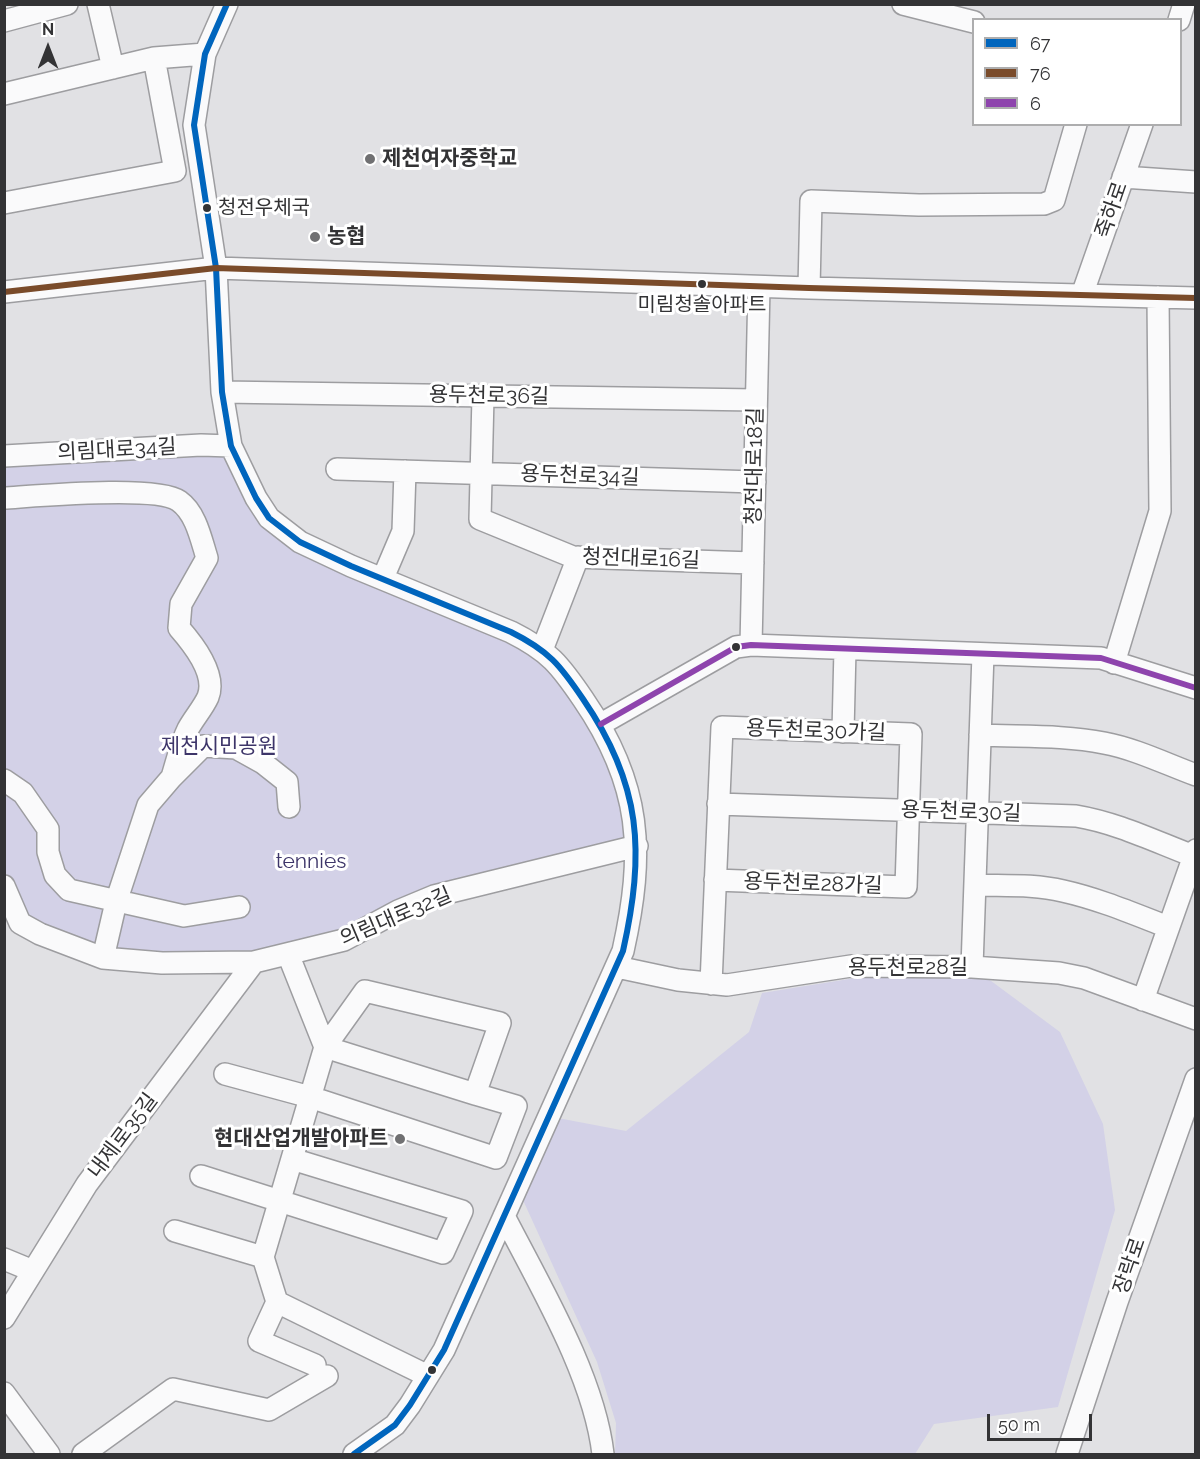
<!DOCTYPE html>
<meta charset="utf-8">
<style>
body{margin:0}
#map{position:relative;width:1200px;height:1459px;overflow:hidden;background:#e1e1e4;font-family:Raleway,sans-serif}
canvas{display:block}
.frame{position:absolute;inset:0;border:6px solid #333335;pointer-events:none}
.legend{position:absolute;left:972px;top:18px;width:210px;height:108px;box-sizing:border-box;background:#fff;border:2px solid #adadae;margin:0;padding:8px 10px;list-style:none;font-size:18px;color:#333335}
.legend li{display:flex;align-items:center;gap:12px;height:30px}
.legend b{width:30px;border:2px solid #adadae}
.north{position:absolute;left:18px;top:18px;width:60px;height:60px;-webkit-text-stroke:4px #fff;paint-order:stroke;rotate:0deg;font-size:16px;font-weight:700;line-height:24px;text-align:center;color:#333335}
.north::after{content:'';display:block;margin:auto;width:21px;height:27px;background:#333335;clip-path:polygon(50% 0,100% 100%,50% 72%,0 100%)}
.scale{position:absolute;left:987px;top:1414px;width:105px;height:27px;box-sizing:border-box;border:3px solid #333335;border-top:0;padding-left:8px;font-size:18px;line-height:21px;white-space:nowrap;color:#333335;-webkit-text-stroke:4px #fff;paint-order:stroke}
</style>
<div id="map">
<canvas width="1200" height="1459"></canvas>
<div class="frame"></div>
<ul class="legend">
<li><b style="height:8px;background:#0065bd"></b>67</li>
<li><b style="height:8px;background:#7a4b2a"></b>76</li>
<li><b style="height:8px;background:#8e44ad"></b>6</li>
</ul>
<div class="north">N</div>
<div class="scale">50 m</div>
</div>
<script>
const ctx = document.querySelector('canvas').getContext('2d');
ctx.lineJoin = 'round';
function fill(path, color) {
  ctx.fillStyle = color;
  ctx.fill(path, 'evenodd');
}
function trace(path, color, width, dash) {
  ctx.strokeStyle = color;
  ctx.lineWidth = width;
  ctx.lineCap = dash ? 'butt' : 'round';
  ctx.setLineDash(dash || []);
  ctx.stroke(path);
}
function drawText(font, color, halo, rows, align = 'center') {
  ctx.font = font + ' Raleway,"Noto Sans KR",sans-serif';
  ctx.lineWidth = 6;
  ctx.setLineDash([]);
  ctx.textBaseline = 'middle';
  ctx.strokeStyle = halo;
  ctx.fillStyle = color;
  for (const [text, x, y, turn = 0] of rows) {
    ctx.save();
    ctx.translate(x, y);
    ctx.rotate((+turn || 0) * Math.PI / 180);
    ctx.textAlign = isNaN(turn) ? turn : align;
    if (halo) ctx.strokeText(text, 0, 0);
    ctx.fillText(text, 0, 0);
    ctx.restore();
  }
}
fill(new Path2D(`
 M227,452l40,70 122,63 158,75 49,68 24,58 11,58 -377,118 -150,-10 -81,-36 -19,-48v-407z
 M979,972l81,60 43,92 12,86 -57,197 -124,17 -19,30h-300l1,-31 -19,-61 -75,-164 36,-80 68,13 123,-99 13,-39 112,-18z`), '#d3d1e7');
const minor = new Path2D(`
 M98,4l15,64
 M227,4l-22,50 -11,71 22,143 6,124 9,54 25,52 13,20 31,24 51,24 160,66c38,19 49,33 72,67 59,86 62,153 40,252l-179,399 -34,55 -15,20 -41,29
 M903,4l71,18
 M1179,20l5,-16
 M4,21l63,-17
 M4,94l150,-36 51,-4
 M1123,177l73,5
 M4,203l171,-32 -21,-113
 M809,288l2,-87 108,4 125,-1 10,-4 22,-76
 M4,292l212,-24 593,20 387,10
 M1082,295l60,-171
 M222,392l534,8
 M483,396l-3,123 93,38 180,6
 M4,456l197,-11 30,1
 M337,469l418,13
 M4,498c33,-2 153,-13 175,3 17,12 22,38 28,57l-26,46 -2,24c14,16 38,46 29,69 -5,11 -14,21 -20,32 -7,14 -11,32 -16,48
 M383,578l20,-47 2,-60
 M751,645l8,-358
 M542,650l36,-93
 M1114,663l46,-152 -2,-214
 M601,724l135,-77 15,-2 350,13 95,30
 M843,732l2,-83
 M980,735c41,2 84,0 124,8 32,6 62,21 92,32
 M4,780l19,13 25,36v23l7,23 14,15 115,26 55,-9
 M718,804l358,12c42,7 80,26 120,41
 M975,885c29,1 59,-1 88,6 36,8 71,23 105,36
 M4,886l16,37 20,11 63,24 59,5 92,-1 90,-22 54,-29 36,-15 203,-50
 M288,954l37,93 40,-56 135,32 -25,71 -150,-47 -62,210 14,45 151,74
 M103,958l13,-56 32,-97 24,-28 31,-31 33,2 27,15 24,19 2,25
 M617,967l61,13 49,5 124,-19 121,1 87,6 25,5 112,41
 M972,967l11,-313
 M711,984l11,-257 189,7 -5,153 -191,-7
 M1143,1000l53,-150
 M225,1074l85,23 186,61 20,-52 -41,-12
 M201,1176l242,77 19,-42 -170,-52
 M504,1216c36,70 90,160 99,238
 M175,1231l88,26
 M4,1259l29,12
 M277,1302l-18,39 56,24
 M4,1318l83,-134 167,-222
 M4,1393l45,61
 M83,1454l90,-65 96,21 58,-34
 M1067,1454l50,-152 79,-223`);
trace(minor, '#9d9da0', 24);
trace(minor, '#fafafb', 21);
trace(new Path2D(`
 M227,4l-22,50 -11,71 22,143 6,124 9,54 25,52 13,20 31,24 51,24 160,66c38,19 49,33 72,67 59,86 62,153 40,252l-179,399 -34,55 -15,20 -41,29`), '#0065bd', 6);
trace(new Path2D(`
 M4,292l212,-24 593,20 387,10`), '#7a4b2a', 6);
trace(new Path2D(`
 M601,724l135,-77 15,-2 350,13 95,30`), '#8e44ad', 6);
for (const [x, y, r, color] of [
 [370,159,6,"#707072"],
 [207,208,5,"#333335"],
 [315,237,6,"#707072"],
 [702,284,5,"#333335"],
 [736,647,5,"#333335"],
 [400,1139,6,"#707072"],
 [432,1370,5,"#333335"]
]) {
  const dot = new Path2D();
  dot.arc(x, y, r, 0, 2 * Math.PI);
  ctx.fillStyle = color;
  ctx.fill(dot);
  trace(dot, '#fff', 2);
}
drawText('20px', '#333335', '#fff', [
 ["청전우체국",218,208],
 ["미림청솔아파트",702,305,"center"]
], 'left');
drawText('bold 21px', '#333335', '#fff', [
 ["제천여자중학교",382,159],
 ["농협",327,237],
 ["현대산업개발아파트",388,1139,"right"]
], 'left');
drawText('21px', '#333335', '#fff', [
 ["죽하로",1112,210,-71],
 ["용두천로36길",489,396,1],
 ["의림대로34길",117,450,-3],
 ["청전대로18길",755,466,-89],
 ["용두천로34길",580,476,2],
 ["청전대로16길",641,559,2],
 ["용두천로30가길",816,731,2],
 ["용두천로30길",961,812,2],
 ["용두천로28가길",813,884,2],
 ["의림대로32길",396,917,-23],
 ["용두천로28길",908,968],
 ["내제로35길",123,1136,-53],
 ["장락로",1130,1266,-71]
]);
drawText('21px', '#3d3569', '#fff', [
 ["제천시민공원",219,747],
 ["tennies",311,862]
]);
</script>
